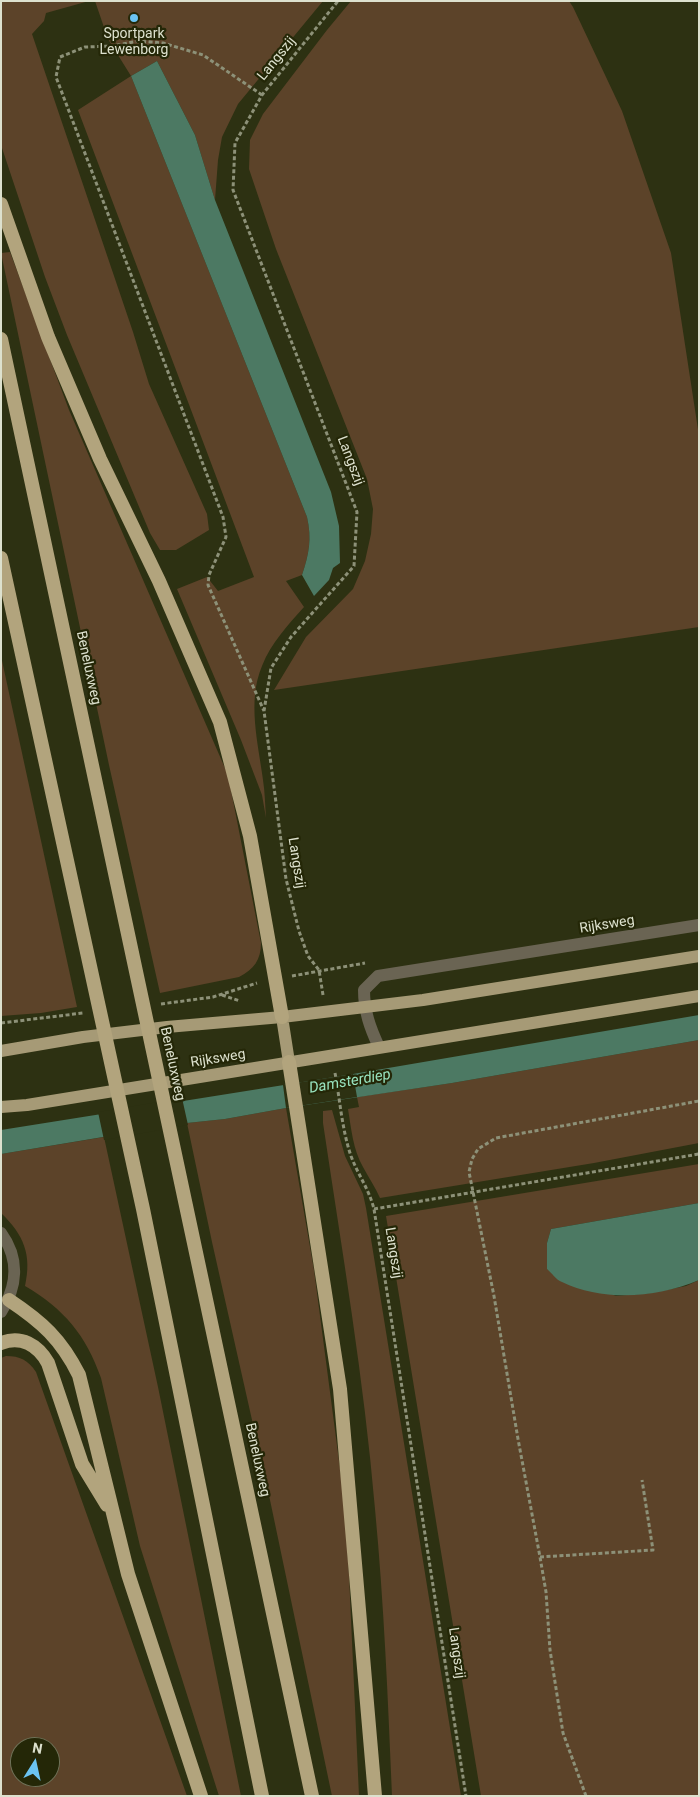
<!DOCTYPE html>
<style>
body{margin:0}
#map{position:relative;width:700px;height:1797px;overflow:hidden;background:#2d3112;font-family:Roboto,sans-serif}
canvas{display:block}
.frame{position:absolute;inset:0;border:2px solid #dde1ce;pointer-events:none}
.north{position:absolute;left:10px;top:1737px;width:50px;height:50px;box-sizing:border-box;background:#242707;border:1px solid #6e7157;border-radius:50%;rotate:10deg;font-size:14px;font-weight:700;line-height:20px;text-align:center;color:#dde1ce}
.north::after{content:'';display:block;margin:auto;width:18px;height:22px;background:#6bc3f2;clip-path:polygon(50% 0,100% 100%,50% 72%,0 100%)}
</style>
<div id="map">
<canvas width="700" height="1797"></canvas>
<div class="frame"></div>
<div class="north">N</div>
</div>
<script>
const ctx = document.querySelector('canvas').getContext('2d');
ctx.lineJoin = 'round';
function fill(path, color) {
  ctx.fillStyle = color;
  ctx.fill(path, 'evenodd');
}
function trace(path, color, width, dash) {
  ctx.strokeStyle = color;
  ctx.lineWidth = width;
  ctx.lineCap = dash ? 'butt' : 'round';
  ctx.setLineDash(dash || []);
  ctx.stroke(path);
}
function drawText(font, color, halo, rows, align = 'center') {
  ctx.font = font + ' Roboto,sans-serif';
  ctx.lineWidth = 4.5;
  ctx.setLineDash([]);
  ctx.textBaseline = 'middle';
  ctx.strokeStyle = halo;
  ctx.fillStyle = color;
  for (const [text, x, y, turn = 0] of rows) {
    ctx.save();
    ctx.translate(x, y);
    ctx.rotate((+turn || 0) * Math.PI / 180);
    ctx.textAlign = isNaN(turn) ? turn : align;
    if (halo) ctx.strokeText(text, 0, 0);
    ctx.fillText(text, 0, 0);
    ctx.restore();
  }
}
fill(new Path2D(`
 M1,1h88l-43,12 -2,8 -12,13 101,298 16,52 58,130 2,16 -33,20h-16l-10,-17 -83,-198 -22,-58 -44,-132z
 M95,1h228l-85,103 -16,33 -4,23 -3,40 -20,-65 -38,-74 -26,15 176,441c5,22 2,37 -5,58l-16,6 18,26c-16,18 -33,36 -42,59 -15,35 -4,77 1,114 2,12 2,25 3,38l-4,-23 -21,-55 -64,-151 30,-12 11,14 36,-14 -176,-467 53,-34 -23,-37z
 M351,1h218l4,6 49,104 49,142 28,183v191l-425,63 32,-53 47,-48 12,-28 6,-27 2,-25 -6,-30 -91,-230 -27,-80 1,-29 13,-26 64,-84z
 M10,252l59,158 159,365 33,168c0,17 -7,26 -22,34l-79,16 -51,-228 -108,-512z
 M1,656l76,351 -36,6 -40,3z
 M699,1040v103l-105,20 -214,35c-5,-11 -11,-20 -17,-31 -10,-17 -12,-40 -15,-58l11,-2 -2,-10 95,-14z
 M286,1108l28,162 30,229 5,76 10,221h-27l-62,-296 -58,-258 -25,-119 38,-4z
 M332,1110l13,46 18,38 3,14 95,588h-69c-4,-96 -8,-192 -17,-287 -11,-130 -33,-258 -52,-386v-12z
 M104,1137l54,250 83,409h-22l-79,-250 -39,-168c-15,-43 -37,-69 -76,-92 7,-31 -1,-51 -24,-73v-59z
 M699,1164v39l-148,26 -4,14v26l69,27 34,-3 36,-7 13,-6v516h-218l-95,-580z
 M6,1356c14,0 22,4 30,16l151,424h-186v-438zM20,1747h30v30h-30z`), '#5c4329');
fill(new Path2D(`
 M157,61l38,74 20,65 116,292 8,34 1,37 -7,5 -4,12 -15,16 -12,-21c7,-21 10,-36 5,-58l-176,-441z
 M699,1015v25l-247,43 -166,25 -61,11 -38,4 -186,31v-24l352,-56z
 M699,1203v77c-42,18 -96,22 -137,2 -6,-2 -10,-9 -15,-13v-26l4,-14z`), '#4c7963');
fill(new Path2D(`
 M353,1074l4,23 -71,11 -3,-23z
 M182,1098l6,27 -84,15 -6,-28z`), '#2d3112');
trace(new Path2D(`
 M262,95l-59,-40 -40,-12 -25,-2 -26,5 -27,1 -25,10 -4,20 167,440 3,20 -17,38 -1,10 56,126
 M292,976l73,-13
 M222,995l18,6
 M323,995l-4,-25 -11,-14 -9,-25 -13,-52 -22,-168 7,-43 20,-31 63,-71 3,-54 -124,-322 2,-47 27,-48 76,-94
 M161,1004l52,-7 44,-14
 M1,1023l82,-10
 M335,1073c5,27 7,57 16,83 7,19 18,33 23,53l92,587
 M374,1209l325,-55
 M540,1557l113,-7 -11,-70
 M586,1796l-23,-63 -13,-83 -4,-58 -6,-35 -22,-118 -24,-143 -25,-124 3,-13 6,-10 18,-11 203,-37`), '#8d9178', 3, [4, 2.5]);
trace(new Path2D(`
 M379,1047c-9,-19 -15,-36 -15,-57l14,-14 321,-51
 M1,1233c19,26 16,54 0,79`), '#6a6453', 12);
trace(new Path2D(`
 M282,1017l7,45
 M1,1051l82,-14 84,-10 115,-10 141,-17 276,-44
 M1,1107l26,-2 672,-109`), '#a69a76', 12);
trace(new Path2D(`
 M1,204l47,133 52,122 59,122 61,141 30,114 32,181
 M1,339l311,1457
 M1,558l142,651 119,587
 M289,1062l51,327 35,407
 M9,1300c33,22 52,39 70,75l49,199 73,222
 M1,1343c20,-8 37,2 47,20l34,101 25,41`), '#b2a47d', 14);
for (const [x, y, r, color] of [
 [134,18,5,"#6bc3f2"]
]) {
  const dot = new Path2D();
  dot.arc(x, y, r, 0, 2 * Math.PI);
  ctx.fillStyle = color;
  ctx.fill(dot);
  trace(dot, '#242707', 2);
}
drawText('14px', '#dde1ce', '#242707', [
 ["Sportpark",134,34],
 ["Lewenborg",134,50]
]);
drawText('14px', '#dde1ce', '#242707', [
 ["Langszij",277,59,-51],
 ["Langszij",350,461,69],
 ["Beneluxweg",88,668,78],
 ["Langszij",296,863,81],
 ["Rijksweg",607,925,-9],
 ["Rijksweg",218,1059,-9],
 ["Beneluxweg",172,1064,78],
 ["Langszij",393,1253,81],
 ["Beneluxweg",257,1460,78],
 ["Langszij",456,1653,82]
]);
drawText('italic 15px', '#98e3bf', '#242707', [
 ["Damsterdiep",350,1082,-10]
]);
</script>
